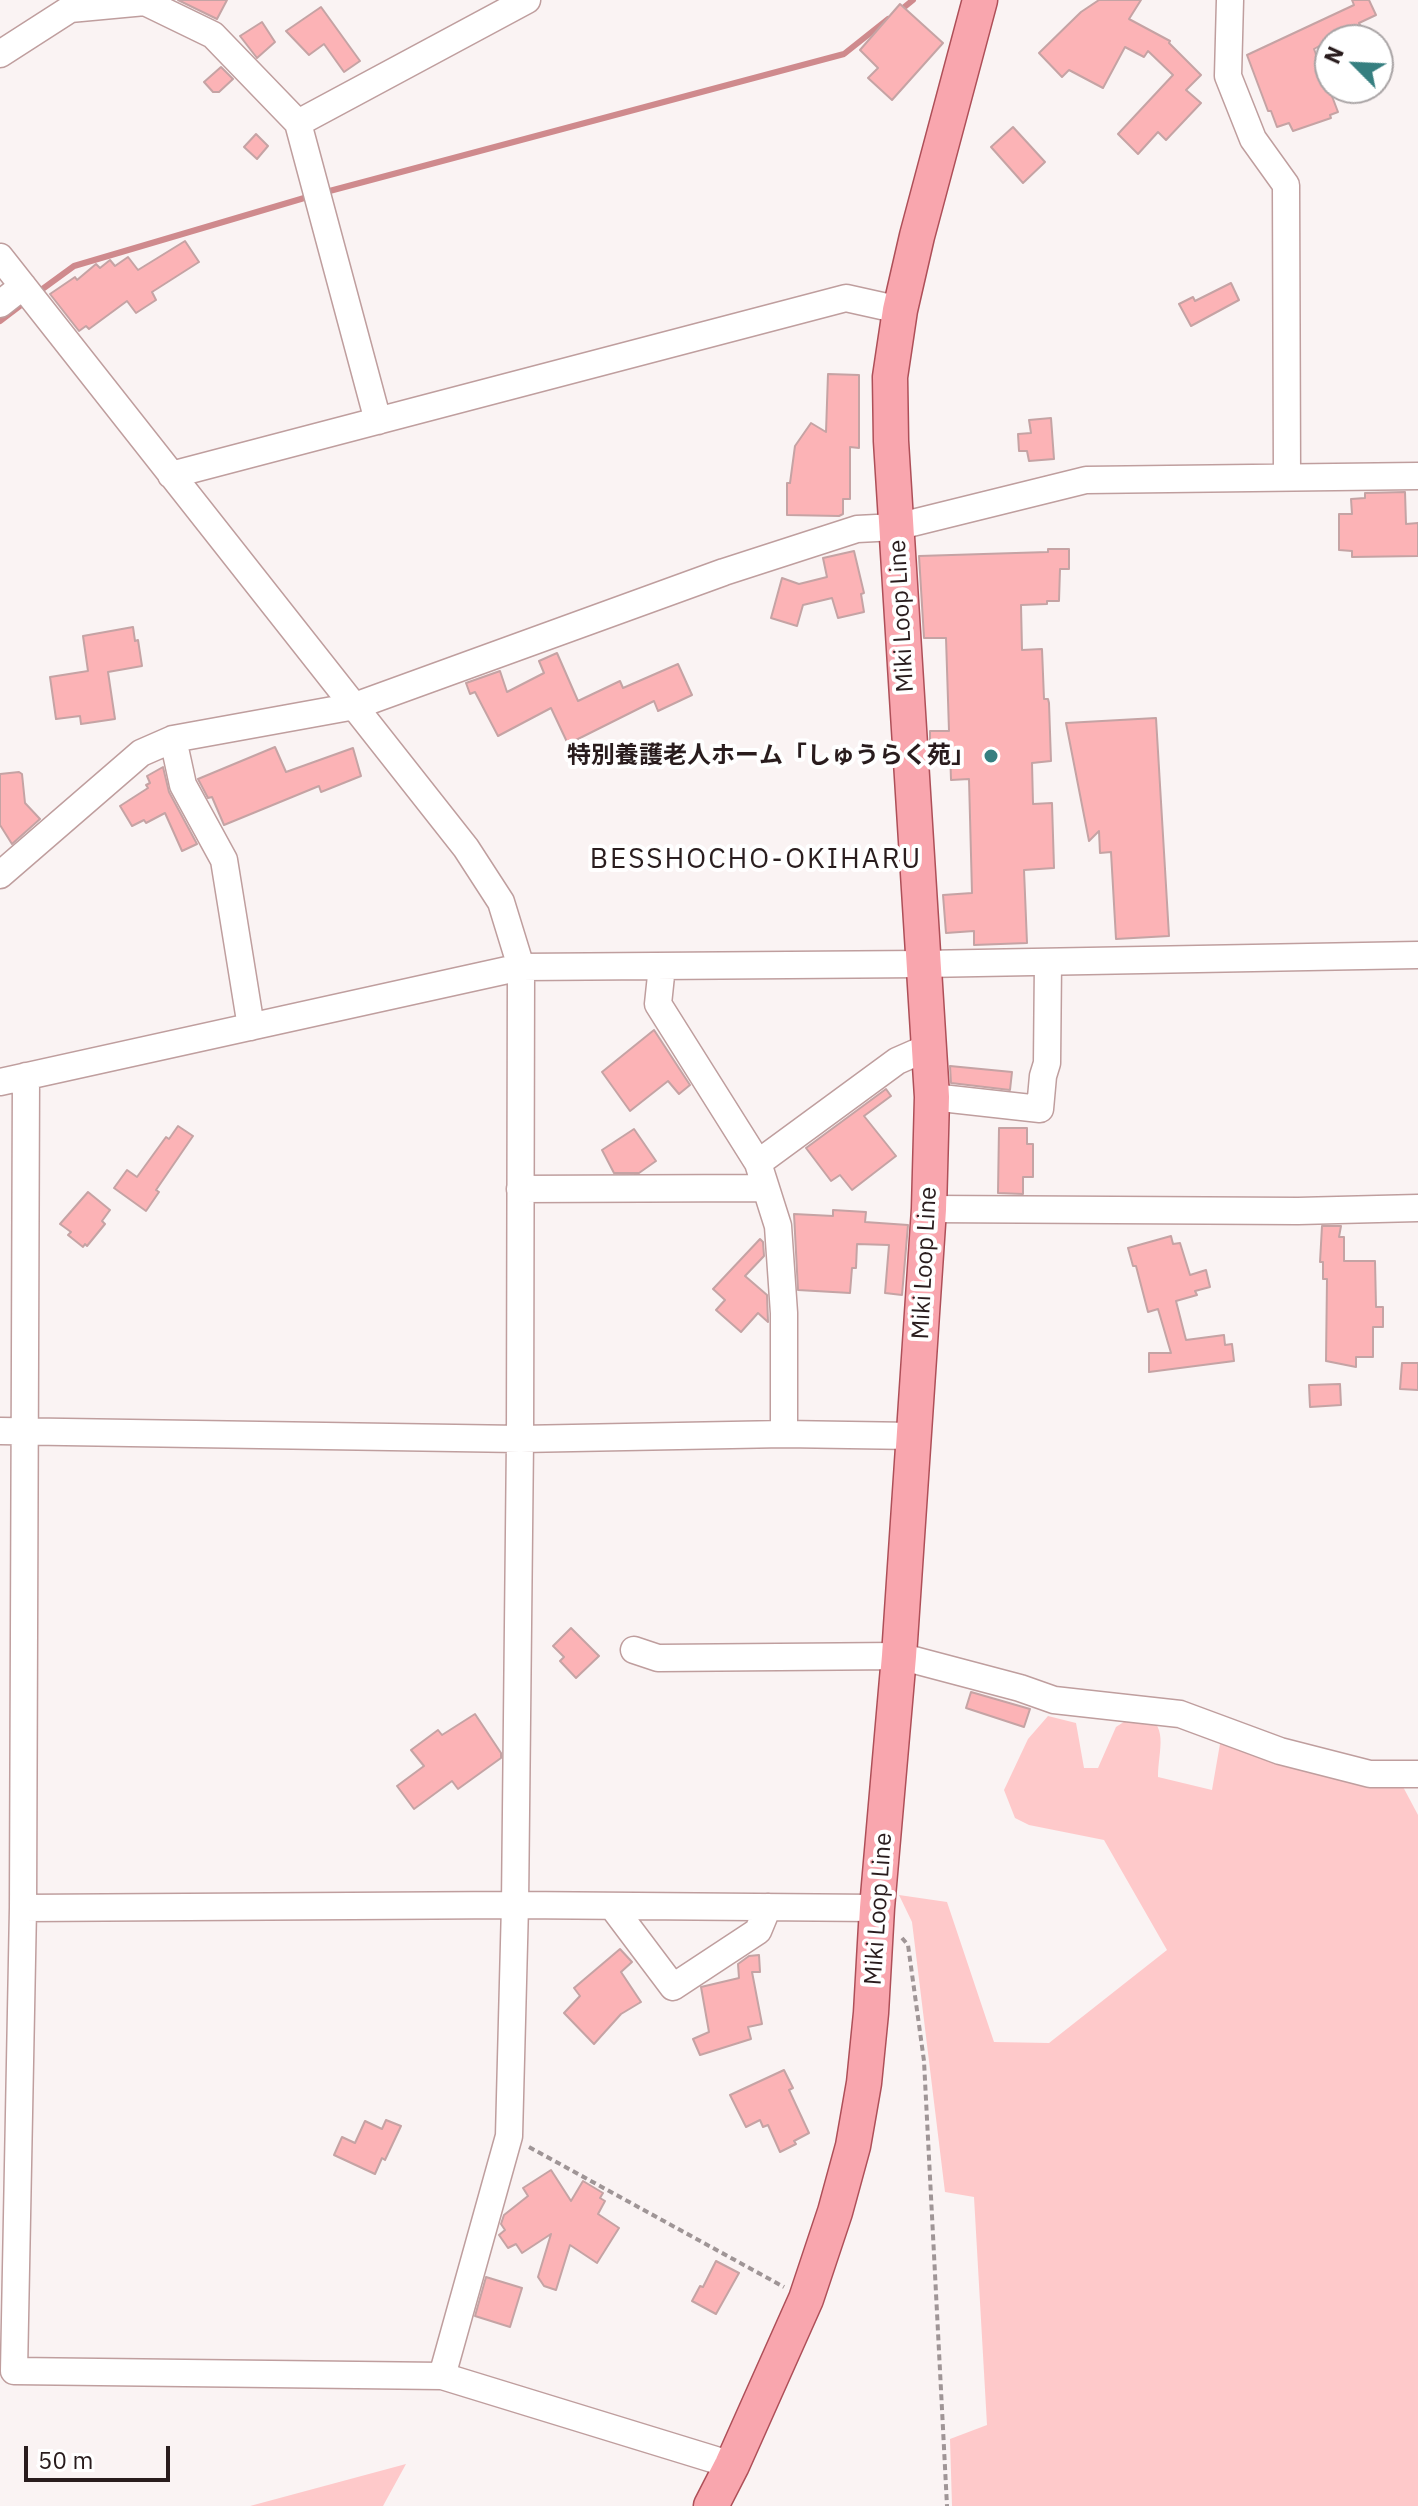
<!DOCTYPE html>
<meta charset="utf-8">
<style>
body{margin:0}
#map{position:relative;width:1418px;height:2506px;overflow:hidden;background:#faf3f3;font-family:"IBM Plex Sans",sans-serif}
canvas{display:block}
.north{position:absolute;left:1314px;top:24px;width:80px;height:80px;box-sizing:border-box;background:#fff;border:2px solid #a9a4a5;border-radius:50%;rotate:294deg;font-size:22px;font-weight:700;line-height:32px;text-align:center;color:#291c1d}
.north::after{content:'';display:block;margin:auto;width:28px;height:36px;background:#367f80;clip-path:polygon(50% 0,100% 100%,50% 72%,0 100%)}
.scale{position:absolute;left:24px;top:2446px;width:146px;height:36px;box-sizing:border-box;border:4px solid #291c1d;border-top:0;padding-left:10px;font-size:24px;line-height:28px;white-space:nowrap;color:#291c1d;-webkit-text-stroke:6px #fff;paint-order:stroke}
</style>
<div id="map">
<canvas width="1418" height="2506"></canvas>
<div class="north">N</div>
<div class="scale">50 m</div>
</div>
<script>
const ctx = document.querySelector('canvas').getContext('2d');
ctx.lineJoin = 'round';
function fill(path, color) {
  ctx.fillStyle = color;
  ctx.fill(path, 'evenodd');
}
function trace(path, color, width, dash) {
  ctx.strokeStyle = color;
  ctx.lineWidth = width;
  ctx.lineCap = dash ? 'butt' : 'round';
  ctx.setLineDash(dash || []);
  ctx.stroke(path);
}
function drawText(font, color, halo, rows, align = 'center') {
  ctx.font = font + ' "IBM Plex Sans","Noto Sans JP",sans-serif';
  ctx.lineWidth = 8;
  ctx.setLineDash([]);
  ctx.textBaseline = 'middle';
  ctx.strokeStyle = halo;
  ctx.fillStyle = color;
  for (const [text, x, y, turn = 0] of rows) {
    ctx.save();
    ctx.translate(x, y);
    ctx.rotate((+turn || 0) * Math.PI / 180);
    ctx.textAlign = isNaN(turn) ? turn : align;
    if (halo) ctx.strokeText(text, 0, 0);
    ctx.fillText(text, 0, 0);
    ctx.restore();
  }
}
fill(new Path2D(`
 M1139,1712c32,12 19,37 19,65l54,13 9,-52 180,45 17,32v691h-466l-2,-67 37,-14 -13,-228 -29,-5 -33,-270 -13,-27 48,7 47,140 55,1 118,-93 -63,-110 -75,-15 -14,-7 -11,-28 24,-51 20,-23 28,7 8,45h14l18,-41z
 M406,2464l-23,42h-133z`), '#fec9ca');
trace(new Path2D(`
 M897,13l16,-13
 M322,193l522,-139 44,-35
 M37,293l37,-27 237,-70
 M0,321l25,-19`), '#cf8a8d', 6);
const building = new Path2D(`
 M178,0h49l-10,19z
 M1099,0h42l-12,19 41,22 -1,2 32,32 -15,15 15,13 -35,37 -8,-8 -20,22 -20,-20 55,-59 -25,-24 -4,6 -19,-10 -22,41 -34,-18 -7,7 -23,-24 42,-41z
 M1352,0h17l7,15 -17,8 2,4 -5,2 6,11h-32l-16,9 24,63 -8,3 1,3 -38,13 -4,-8 -12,4 -6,-16h-3l-21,-56 107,-50z
 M900,4l43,39 -51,57 -24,-22 10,-10 -18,-18z
 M321,7l39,54 -16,11 -20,-28 -15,11 -23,-24z
 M262,22l13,20 -18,16 -17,-22z
 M221,67l12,12 -14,13h-6l-9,-10z
 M1013,127l32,35 -22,21 -32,-36z
 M256,134l12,12 -11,13 -13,-12z
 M185,241l14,21 -47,30 4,8 -20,13 -9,-12 -38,28 -3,-3 -7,5 -29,-37 25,-17 2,3 19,-16 4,4 10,-8 5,6 13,-9 10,13z
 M1231,283l8,17 -48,26 -12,-22 14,-7 2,4z
 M828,374l31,1v73l-9,-1v52h-7v15l-4,2 -52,-1v-32h3l5,-37 16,-23 15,9z
 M1051,418l3,41 -25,2 -2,-10h-8l-1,-17 13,-1 -2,-13z
 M1405,492l1,32 12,-1v33l-66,1v-6l-13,-1v-36h13l-1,-15 14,-1v-5z
 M1048,549h21v20h-9l-1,32h-12v3l-26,1 1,45 20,-1 2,50h4l1,4 2,58 -19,2 1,41 19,-1 2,65 -30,2 3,73 -53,2v-14l-28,2 -3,-38 29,-2 -3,-114 -18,1 -1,-32 -20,1v-18h19l-3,-93h-22l-5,-82 129,-4z
 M854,551l10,42 -3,1 3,18 -26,6 -6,-20 -29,7 -6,21 -26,-8 11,-40 17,6 28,-7 -4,-19z
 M133,627l2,14 3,-1 4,26 -34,6 7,47 -34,5 -1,-8 -24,3 -6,-42 38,-6 -5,-35z
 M557,653l21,48 42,-20 3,7 55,-24 14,31 -34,16 -4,-10 -80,40 -7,1 -16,-34 -53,28 -23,-44 -5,2 -4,-11 34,-12 7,21 37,-19 -5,-12z
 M1156,718l13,218 -53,3 -5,-87 -11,1 -1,-22 -10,10 -23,-118z
 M275,747l11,25 67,-24 8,28 -40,16 -2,-6 -95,39 -12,-28 -4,1 -10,-19z
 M163,767l6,25 28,52 -15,7 -17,-38 -19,10 -2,-3 -12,6 -12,-20 28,-18 -2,-3 4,-2 -3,-7z
 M19,772l3,2 3,29 15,16 -28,25 -12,-19v-51z
 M654,1030l36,55 -11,9 -11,-13 -38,30 -28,-39z
 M950,1066l62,6 -2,18 -59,-7z
 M886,1089l5,7 -27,20 32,40 -44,34 -12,-15 -9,6 -25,-33z
 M178,1126l15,10 -37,54 3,2 -13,19 -32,-23 13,-18 10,7 29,-40 3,2z
 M999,1128h28v16h6v33h-10v17l-25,-1z
 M634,1129l22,32 -17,12h-25l-12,-23z
 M88,1192l22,18 -8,11 3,3 -18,22 -2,-2 -2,3 -15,-12 3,-3 -11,-8z
 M833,1210l33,2 -1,10 43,3 -6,70 -17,-2 4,-48 -32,-1 -1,24h-4l-2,25 -52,-3 -4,-76 39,2z
 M1322,1226h19l-2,11h5v24h31l1,46h7v20h-10v30h-17v10l-30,-6 1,-82h-4v-17h-3z
 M1171,1236l2,8 7,-1 10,32 16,-5 4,17 -15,4 2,4 -21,6 10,39 38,-5 1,10 7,-1 2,17 -85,11v-19h22l-13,-44 -10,3 -12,-46h-3l-5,-18z
 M760,1239l3,3 1,14 -19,20 22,19 1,27 -10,-9 -17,19 -25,-22 9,-10 -12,-11z
 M1402,1363h16v27l-18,-1z
 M1340,1384l1,21 -31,2 -1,-22z
 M571,1628l28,28 -23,22 -16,-17 4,-4 -11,-11z
 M971,1692l59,17 -6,18 -58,-19z
 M475,1714l26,39v5l-43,31 -6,-8 -38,28 -17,-23 27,-20 -13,-16 27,-20 4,5z
 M620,1949l12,13 -11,10 20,30 -20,12 -27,30 -30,-31 16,-17 -6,-8z
 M759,1955l1,17h-8l10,52 -14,3 3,12 -51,16 -7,-16 16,-7 -8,-45 38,-9 -1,-14 11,-8z
 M784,2070l9,18 -4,2 20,43 -15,8 2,3 -16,8 -12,-27 -5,2 -3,-7 -14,7 -16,-32z
 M386,2120l15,6 -16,34 -3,-2 -7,16 -41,-19 8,-18 13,6 10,-22 17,8z
 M551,2170l20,31 12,-20 20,12 -3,5 5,3 -7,13 21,14 -22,35 -27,-18 -14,45 -12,-4 -6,-9 13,-43 -29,19 -6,-9 -8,4 -9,-13 6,-5 -4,-6 3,-9 24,-19 -5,-8z
 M716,2261l23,12 -23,41 -24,-13 8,-15 3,1z
 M486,2277l36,11 -12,39 -35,-11z`);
fill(building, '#fcb3b6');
trace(building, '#c5a3a4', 2);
const minor = new Path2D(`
 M1230,0l-2,76 25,63 33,46 1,291
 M0,54l70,-45 75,-7 68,33 85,88 80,298
 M298,123l229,-123
 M0,257l466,591 35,54 20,65 -1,472 -5,466 -6,231 -67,240
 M0,304l23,-18
 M171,475l675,-177 54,12
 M173,739l10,46 41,75 27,167
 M0,875l141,-122 32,-14 182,-33 369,-134 133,-43 39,-2 190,-47 332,-4
 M662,966l-4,38 100,159 20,63 6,87v121
 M26,1076l-3,832 -9,463 428,5 290,89
 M0,1082l521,-115 402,-3 495,-9
 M932,1097l108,12 3,-33 4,-13 1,-101
 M758,1163l139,-102 32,-14
 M520,1189l246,-1
 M929,1209l369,2 120,-3
 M0,1431l520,8 264,-5 130,2
 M634,1650l24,8 241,-2 121,32 34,12 126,14 100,37 90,23h48
 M612,1906l61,81 85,-56 10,-24
 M23,1908l492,-3 362,3`);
const major = new Path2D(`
 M711,2506l21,-41 74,-166 29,-87 18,-66 11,-63 7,-70 6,-105 22,-252 30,-447 3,-112 -41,-656 -1,-64 10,-67 17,-74 63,-236`);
trace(minor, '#bf9e9e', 29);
trace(major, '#ae4f58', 37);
trace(new Path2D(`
 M902,1938l6,7 16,116 23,445
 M529,2147l255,140`), '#9f9596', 4, [6, 4]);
trace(minor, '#fff', 26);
trace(major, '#f9a6ae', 34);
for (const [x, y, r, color] of [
 [991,756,8,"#367f80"]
]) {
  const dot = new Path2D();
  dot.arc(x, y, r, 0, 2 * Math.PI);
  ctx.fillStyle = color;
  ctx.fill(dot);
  trace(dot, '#fff', 3);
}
drawText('24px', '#291c1d', '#fff', [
 ["Miki Loop Line",902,616,-93],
 ["Miki Loop Line",925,1263,-87],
 ["Miki Loop Line",879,1909,-86]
]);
drawText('bold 24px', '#291c1d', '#fff', [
 ["特別養護老人ホーム「しゅうらく苑」",975,756]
], 'right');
ctx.letterSpacing = '2px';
drawText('28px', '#291c1d', '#fff', [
 ["BESSHOCHO-OKIHARU",756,860]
]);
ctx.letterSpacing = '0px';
</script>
